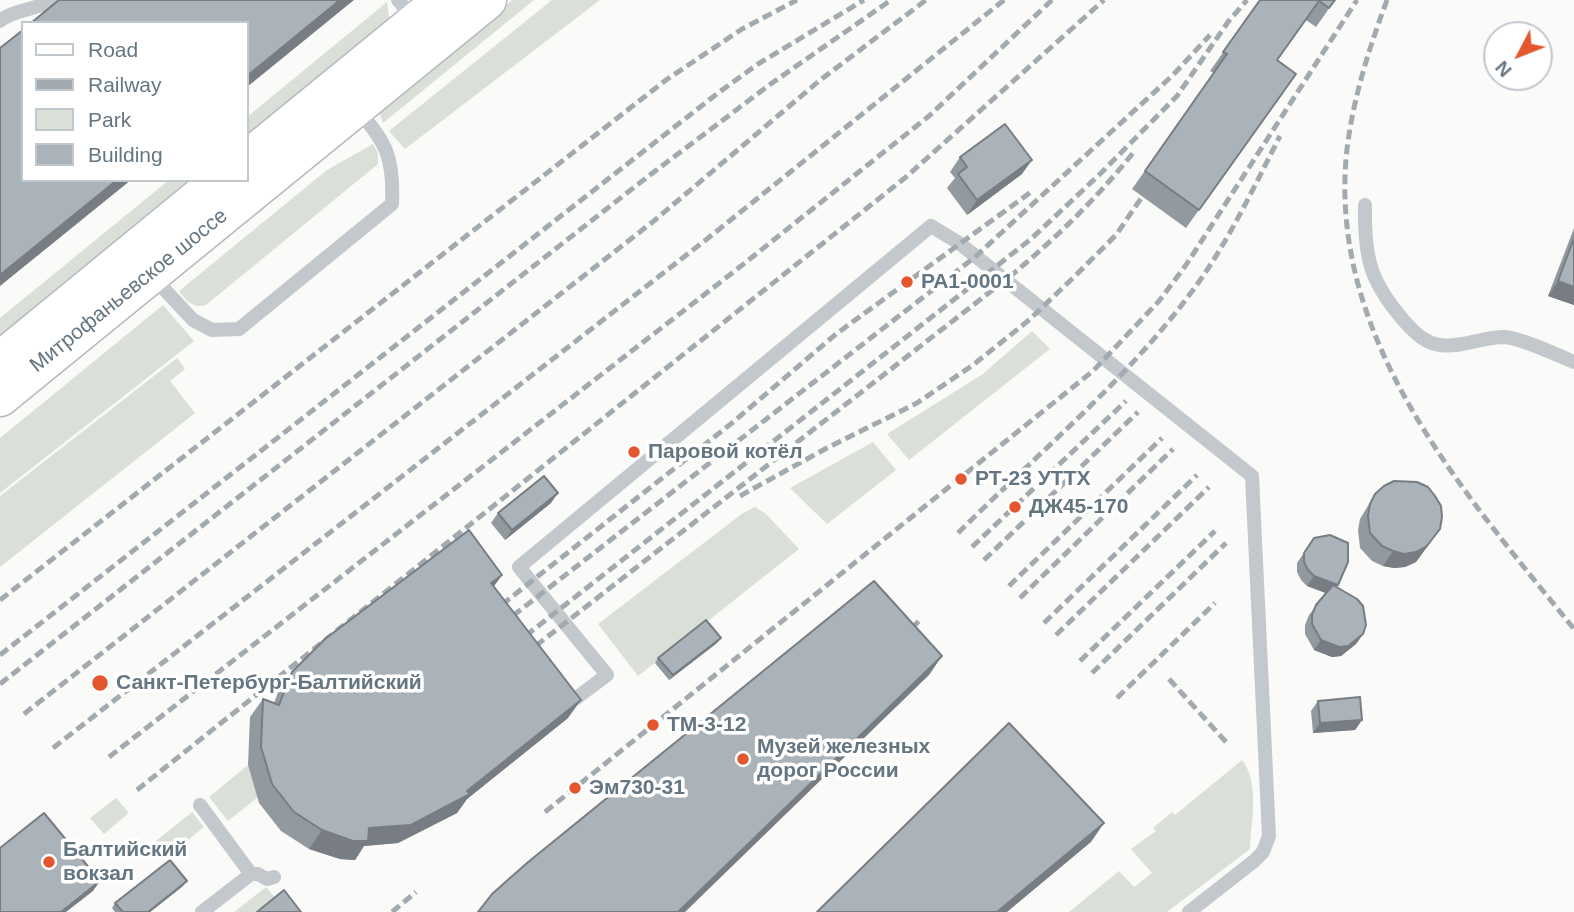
<!DOCTYPE html>
<meta charset="utf-8">
<style>
body{margin:0}
#map{position:relative;width:1574px;height:912px;overflow:hidden;background:#fafaf8;font-family:Helvetica,sans-serif}
canvas{display:block}
.legend{position:absolute;left:21px;top:21px;width:228px;height:161px;box-sizing:border-box;background:#fff;border:2px solid #c1c8cd;margin:0;padding:9px 12px;list-style:none;font-size:21px;color:#657683}
.legend li{display:flex;align-items:center;gap:14px;height:35px}
.legend b{width:35px;border:2px solid #c1c8cd}
.north{position:absolute;left:1483px;top:21px;width:70px;height:70px;box-sizing:border-box;background:#fff;border:2px solid #c1c8cd;border-radius:50%;rotate:228deg;font-size:19px;font-weight:700;line-height:28px;text-align:center;color:#657683}
.north::after{content:'';display:block;margin:auto;width:24px;height:32px;background:#e4572e;clip-path:polygon(50% 0,100% 100%,50% 72%,0 100%)}
</style>
<div id="map">
<canvas width="1574" height="912"></canvas>
<ul class="legend">
<li><b style="height:9px;background:#fff"></b>Road</li>
<li><b style="height:9px;background:#a2aab0"></b>Railway</li>
<li><b style="height:19px;background:#dadfd7"></b>Park</li>
<li><b style="height:19px;background:#aab3b9"></b>Building</li>
</ul>
<div class="north">N</div>
</div>
<script>
const ctx = document.querySelector('canvas').getContext('2d');
ctx.lineJoin = 'round';
function fill(path, color) {
  ctx.fillStyle = color;
  ctx.fill(path, 'evenodd');
}
function trace(path, color, width, dash) {
  ctx.strokeStyle = color;
  ctx.lineWidth = width;
  ctx.lineCap = dash ? 'butt' : 'round';
  ctx.setLineDash(dash || []);
  ctx.stroke(path);
}
function drawText(font, color, halo, rows, align = 'center') {
  ctx.font = font + ' Helvetica,sans-serif';
  ctx.lineWidth = 7;
  ctx.setLineDash([]);
  ctx.textBaseline = 'middle';
  ctx.strokeStyle = halo;
  ctx.fillStyle = color;
  for (const [text, x, y, turn = 0] of rows) {
    ctx.save();
    ctx.translate(x, y);
    ctx.rotate((+turn || 0) * Math.PI / 180);
    ctx.textAlign = isNaN(turn) ? turn : align;
    if (halo) ctx.strokeText(text, 0, 0);
    ctx.fillText(text, 0, 0);
    ctx.restore();
  }
}
fill(new Path2D(`
 M512,0h22l-151,123 -5,-14z
 M552,0h48l-195,149 -16,-18z
 M387,2l3,20 -143,117v-22z
 M373,144l5,9v11l-172,141c-13,4 -20,-4 -27,-14l148,-121z
 M169,180h27l-196,160v-22z
 M163,305l31,36 -194,152v-55z
 M1032,331l18,18 -141,111 -22,-26 96,-60z
 M177,358l8,11 -15,12 25,32 -195,154v-71z
 M873,442l23,28 -69,54 -37,-36z
 M755,507l11,7 33,35 -161,127 -40,-52 145,-111z
 M1242,760c18,23 9,61 8,89l-83,63h-98l50,-41 15,16 18,-14 -21,-24 25,-18 -3,-3 19,-16 3,3z
 M248,765l10,32 -30,24 -19,-24z
 M116,798l13,15 -25,21 -14,-16z
 M192,812l12,15 -36,29 -12,-15z
 M266,887l11,13 -15,12h-28z`), '#dadfd7');
const primary = new Path2D(`
 M247,160l196,-160
 M0,361l221,-181
 M0,397l487,-397`);
trace(primary, '#b5babe', 41);
trace(new Path2D(`
 M398,0l17,20
 M0,21c14,-12 35,-10 51,-21
 M1365,205c-1,53 5,77 40,117 10,11 20,21 35,23 22,3 42,-8 64,-8 17,1 53,18 70,25
 M151,275l42,45 19,10 27,-1 153,-125c2,-46 -5,-61 -35,-95
 M575,699l32,-24 -88,-108 412,-341 28,17 293,233 17,360 -6,16 -9,9 -65,51
 M200,805l51,69
 M202,912l49,-38h7l9,5 7,-2`), '#c3c8cc', 14);
trace(primary, '#fff', 38);
trace(new Path2D(`
 M1387,0c-19,51 -36,105 -41,159 -15,185 120,336 228,470
 M740,496l85,-47 92,-46 56,-38 56,-45 46,-44 41,-41 26,-38
 M958,533c83,-83 178,-160 245,-257 30,-44 53,-93 77,-140
 M972,547l154,-146
 M984,560l154,-148
 M1009,586l153,-148
 M1020,598l153,-149
 M0,600l666,-520 76,-51 55,-29
 M490,614l242,-191 104,-89 195,-142
 M1044,623l153,-148
 M501,625l474,-368 198,-182 37,-40
 M1056,635l153,-148
 M901,639l20,-20
 M514,645l517,-406 68,-64 78,-79 51,-74 19,-22
 M0,655l718,-562 40,-29 106,-64
 M524,655l489,-381c44,-37 84,-76 120,-121
 M1080,661l135,-130
 M1092,673l134,-130
 M1169,679l57,63
 M0,684l646,-506 126,-95 119,-83
 M1117,698l98,-95
 M24,714l631,-494 164,-139 107,-81
 M53,748l654,-509 297,-239
 M109,757l627,-487 193,-154 123,-116
 M137,790l769,-613 198,-177
 M545,812l548,-441 66,-70 27,-36 171,-265
 M392,912l24,-20`), '#a2aab0', 5, [10, 5]);
fill(new Path2D(`
 M1260,0h75l-19,27 -10,-7 -29,41 19,13 -110,154 -54,-39 82,-116 -4,-2z
 M960,157l62,17 -55,41 -20,-27 8,-10 -5,-6z
 M1574,228v77l-26,-9z
 M1375,494l65,35 -24,33 -11,5 -11,1 -11,-2 -11,-5 -12,-13 -2,-18 2,-11z
 M551,503l-46,37 -14,-17 7,-10z
 M1314,538l23,49 26,47 -7,10 -15,12 -9,1 -18,-7 -9,-16v-9l4,-10 17,-22 -19,-7 -6,-6 -4,-8v-9z
 M502,575l-8,11 74,132 -101,81 -10,14 -59,30 -34,3 -9,14 -15,-1 -31,-10 -28,-18 -22,-28 -11,-38 2,-48 13,-18 11,4 5,-13 13,-18z
 M717,643l-48,37 -14,-17 3,-5z
 M1318,701l44,19 -7,10 -42,3 -2,-22z
 M183,886l-33,26h-35l-3,-4 3,-5z`), '#929a9f');
fill(new Path2D(`
 M340,0h14l-107,87v-11z
 M1032,160l-10,14 -55,41 10,-15z
 M117,180h14l-131,106v-11z
 M1558,281l16,6v18l-26,-9z
 M558,493l-7,10 -46,37 7,-10z
 M1440,529l-24,33 -11,5 -11,1 -11,-2 10,-15z
 M502,575l-13,18 2,-10z
 M1314,576l24,9 -7,10 -24,-9z
 M1363,634l-7,10 -15,12 -9,1 -18,-7 7,-10z
 M721,638l-4,5 -48,37 4,-5z
 M942,656l-13,19 -244,237h-7z
 M581,700l-13,18 -101,81 -10,14 -59,30 -34,3 -9,14 -15,-1 -31,-10 13,-19 47,-2 98,-37z
 M1362,720l-7,10 -42,3 7,-10z
 M1104,823l-13,19 -84,70h-10z
 M100,881l-7,10 -27,21h-5z
 M187,881l-4,5 -33,26h-2z`), '#777d82');
const building = new Path2D(`
 M59,0h281l-93,76v-53h-216z
 M1260,0h75l-6,8 -10,-7 -42,59 19,14 -97,136 -54,-39 82,-117 -4,-2z
 M23,30v150h94l-117,95v-227z
 M1005,124l27,36 -55,40 -19,-26 9,-7 -7,-10z
 M1574,238v49l-16,-6z
 M544,476l14,17 -46,37 -14,-17z
 M1394,481l23,1 11,5 7,9 6,10 1,11 -2,12 -14,18 -10,5 -12,2 -11,-3 -11,-5 -12,-13 -2,-17 2,-12 5,-10 9,-8z
 M469,530l33,45 -11,8 90,117 -114,91 3,3 -59,31 -42,3 -1,13h-15l-31,-11 -28,-18 -22,-28 -11,-37 2,-48 16,6 13,-33 33,-33z
 M1330,535l18,8v19l-10,23 -24,-9 -6,-6 -4,-8v-9l10,-15z
 M874,581l68,75 -264,256h-200l14,-18 35,-31z
 M1333,585l24,14 6,7 3,19 -3,9 -15,12 -9,1 -18,-7 -9,-16v-9l4,-10z
 M706,620l15,18 -48,37 -15,-17z
 M1360,697l2,23 -42,3 -2,-22z
 M1009,723l95,100 -107,89h-180z
 M44,813l56,68 -39,31h-61v-64z
 M170,860l17,21 -39,31h-25l-8,-9z
 M284,890l17,22h-44z`);
fill(building, '#aab3b9');
trace(building, '#777d82', 2);
for (const [x, y, r, color] of [
 [907,282,7,"#e4572e"],
 [634,452,7,"#e4572e"],
 [961,479,7,"#e4572e"],
 [1015,507,7,"#e4572e"],
 [100,683,9,"#e4572e"],
 [653,725,7,"#e4572e"],
 [743,759,7,"#e4572e"],
 [575,788,7,"#e4572e"],
 [49,862,7,"#e4572e"]
]) {
  const dot = new Path2D();
  dot.arc(x, y, r, 0, 2 * Math.PI);
  ctx.fillStyle = color;
  ctx.fill(dot);
  trace(dot, '#fff', 2.5);
}
drawText('bold 21px', '#657683', '#fff', [
 ["РА1-0001",921,282],
 ["Паровой котёл",648,452],
 ["РТ-23 УТТХ",975,479],
 ["ДЖ45-170",1029,507],
 ["Санкт-Петербург-Балтийский",116,683],
 ["ТМ-3-12",667,725],
 ["Музей железных",757,747],
 ["дорог России",757,771],
 ["Эм730-31",589,788],
 ["Балтийский",63,850],
 ["вокзал",63,874]
], 'left');
drawText('21px', '#657683', '#fff', [
 ["Митрофаньевское шоссе",129,291,-39]
]);
</script>
